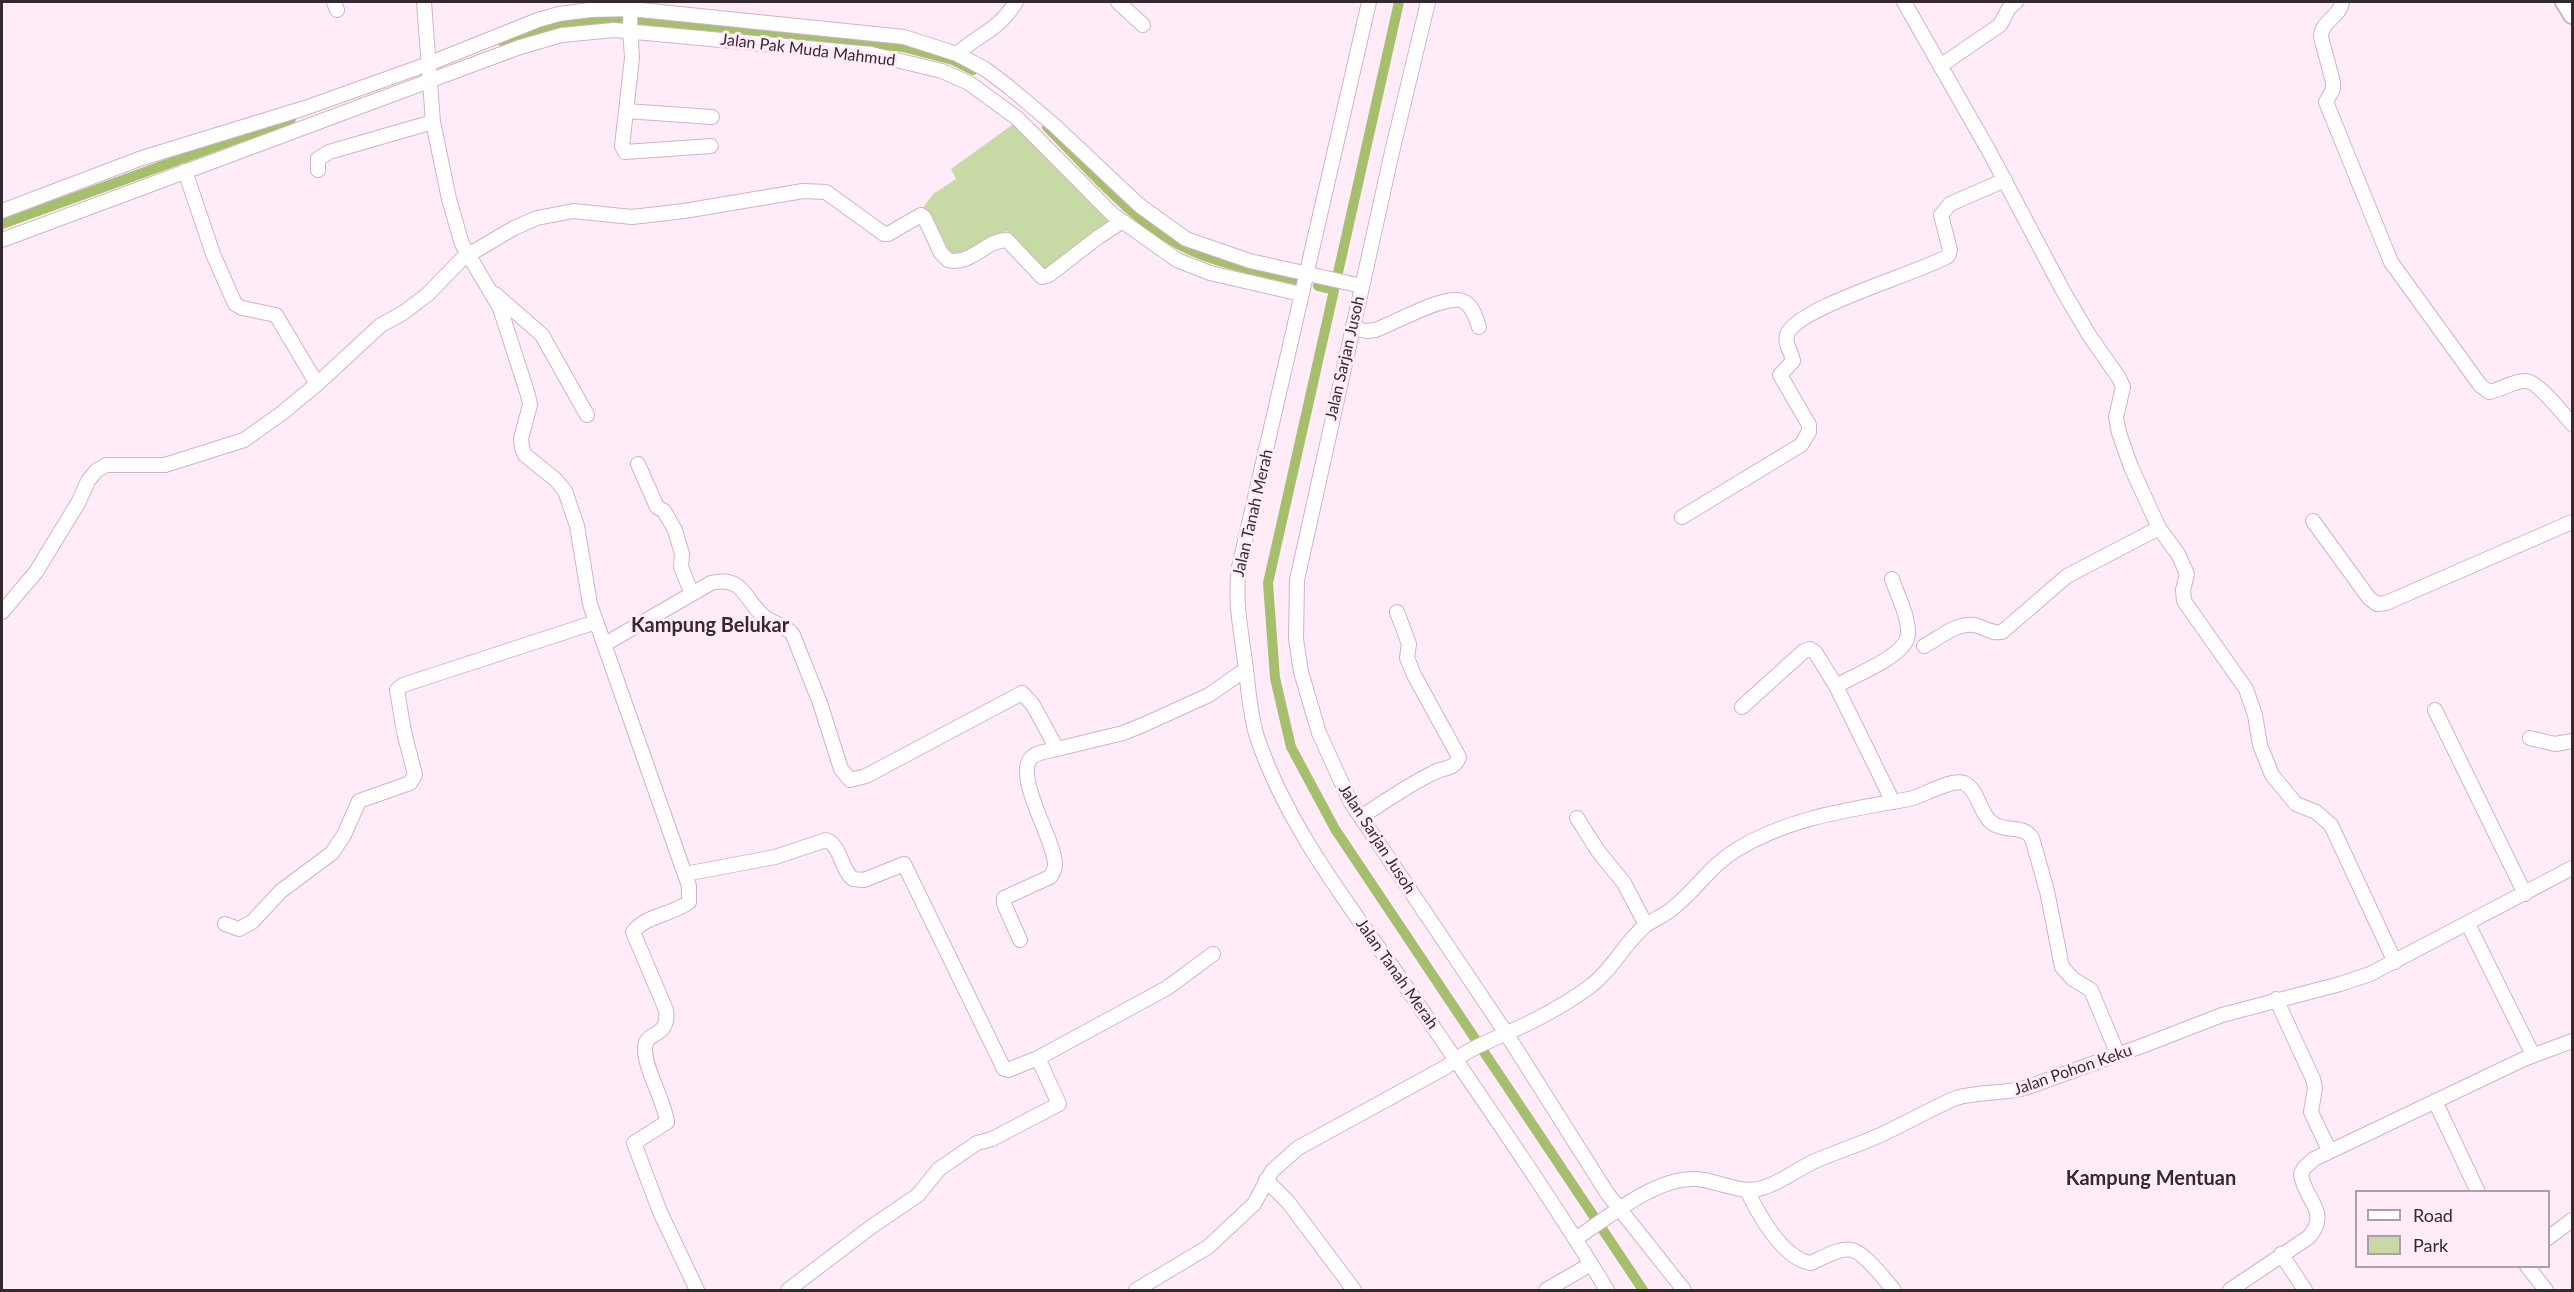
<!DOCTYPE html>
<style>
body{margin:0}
#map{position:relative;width:2574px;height:1292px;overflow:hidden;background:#ffecf8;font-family:Lato,sans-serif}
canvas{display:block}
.frame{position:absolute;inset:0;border:3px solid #352930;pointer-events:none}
.legend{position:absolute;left:2355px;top:1190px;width:195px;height:78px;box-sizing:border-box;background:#ffecf8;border:2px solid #ae9ea8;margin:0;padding:8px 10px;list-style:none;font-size:18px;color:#352930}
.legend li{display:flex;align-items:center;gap:12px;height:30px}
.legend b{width:30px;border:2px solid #ae9ea8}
</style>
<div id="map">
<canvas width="2574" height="1292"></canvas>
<div class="frame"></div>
<ul class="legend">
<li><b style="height:8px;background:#fff"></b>Road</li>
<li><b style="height:16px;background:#c7d9a5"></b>Park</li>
</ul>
</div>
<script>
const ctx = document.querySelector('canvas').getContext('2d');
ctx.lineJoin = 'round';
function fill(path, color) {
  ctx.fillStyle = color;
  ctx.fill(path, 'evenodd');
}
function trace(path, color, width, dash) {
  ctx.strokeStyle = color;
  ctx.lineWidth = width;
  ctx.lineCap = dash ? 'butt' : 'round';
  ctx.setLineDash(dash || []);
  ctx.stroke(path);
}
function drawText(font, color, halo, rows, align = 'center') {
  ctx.font = font + ' Lato,sans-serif';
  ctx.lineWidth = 6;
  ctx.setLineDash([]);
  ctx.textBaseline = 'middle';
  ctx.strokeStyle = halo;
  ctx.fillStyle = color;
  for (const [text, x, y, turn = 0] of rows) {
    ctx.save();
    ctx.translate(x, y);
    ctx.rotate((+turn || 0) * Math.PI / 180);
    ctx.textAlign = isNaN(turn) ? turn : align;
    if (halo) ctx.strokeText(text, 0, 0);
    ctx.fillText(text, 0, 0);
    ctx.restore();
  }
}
fill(new Path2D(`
 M1019,120l96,99 -71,53 -37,-41 -40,24h-19l-25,-47 10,-14 23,-15 -5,-10z`), '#c7d9a5');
trace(new Path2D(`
 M1399,2l-131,581 7,95 16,69 44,82 308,461
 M502,41l49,-15 24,-5 50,-2 175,16 103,12 50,13 20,10
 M1047,127c43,43 87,97 143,123 33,15 70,21 106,30
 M2,224l289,-105
 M1318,286l16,4`), '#a5bf6d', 10);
const minor = new Path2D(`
 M334,2l3,8
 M424,2l9,120 16,77 13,45 38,64 28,87 2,10 -9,34 1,9 3,7 31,25 9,11 12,35 13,78 99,282v16c-17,13 -43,13 -56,30l33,78c4,29 -21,20 -21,38 -1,20 19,51 22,74l-33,21 26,69 37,78
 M631,2l-1,26 2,30 -10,88 3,6 86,-6
 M1118,2l25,23
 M1369,2l-130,565c-5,38 3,66 7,103 3,23 4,45 11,67 33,98 101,178 158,263 65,96 132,191 192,290
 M1428,2l-36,150 -95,428 -1,59 5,33 18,61 31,68 156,232 101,160 77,97
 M1904,2l85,149 73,138 27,46 30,43 4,9 -7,30 3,16 12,34 28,61 -92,48 -65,56c-10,2 -18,-5 -28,-7 -17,-3 -36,14 -50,21
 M2342,2c-2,15 -21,19 -21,35l12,45v7l-7,13 65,160 89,123 9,7c12,-2 24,-11 36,-11 12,-1 38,33 47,43
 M957,54c24,-22 40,-22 59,-52
 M1940,66l60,-41 9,-17 7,-6
 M626,111l86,6
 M318,170v-11l11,-7 104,-30
 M185,171l28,83 22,50 7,4 34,7 41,69
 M2,211l140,-53 163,-50 123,-44 110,-44 21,-6 31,-4 41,-1 273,28 53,17 28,15 24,18 45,38 85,80 47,34 64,22 112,25
 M2,240l518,-193 42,-12 52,-5 257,24 71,17 27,12 48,35 95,96 65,46 33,13 91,21
 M495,294l47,41 45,80
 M1352,328l15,3 8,-1c19,-6 74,-39 90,-28 8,5 11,16 14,25
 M638,464l19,43 7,4 11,19 7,24 -1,13 11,27
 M1682,517l119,-72 8,-13v-7l-29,-50 13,-14c-1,-9 -9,-17 -6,-26 7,-27 135,-63 161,-79l2,-6 -9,-35 9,-11 55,-24
 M2313,521l56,77 8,6 9,-1 186,-81
 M2159,528l19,26 9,20 -4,16 1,11 62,88 9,26 5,30 12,30 24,29 20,8 15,13 64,137
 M1892,579c5,16 20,43 15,60 -7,19 -54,37 -71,47l57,116
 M2,612l34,-40 42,-69 10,-22 8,-10 10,-6h59l79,-25 38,-27 35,-29 64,-59 22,-12 25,-19 35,-36 51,-30 23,-10 36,-7 59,6 52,-6 119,-20 23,1 58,42h4l33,-19 3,2 17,36 7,7c23,6 37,-20 59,-20l35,37 7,-2 48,-37 24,-16
 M605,644l106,-61c35,-8 33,19 55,35 10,7 19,6 27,17l27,68 21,66 9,11 16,-4 156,-83 11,12 24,44c-8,2 -20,3 -26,9 -17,19 24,83 24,106 0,5 -2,9 -5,13l-46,21v6l16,36
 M1742,707l62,-56 6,-2 5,3 21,34
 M2435,710l90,184
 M2530,738l25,6 17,-3
 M1057,749l66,-16 20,-8 66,-30 37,-26
 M1361,817c23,-15 47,-32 72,-44 10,-6 22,-3 26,-16l-45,-82 -7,-17 2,-14 -12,-32
 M1577,818l21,33 26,32 22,42
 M685,874l90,-17 51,-17c15,5 15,30 27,39l11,1 40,-16 100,205 4,1 30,-12 129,-70 46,-34
 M225,924l14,5 13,-7 29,-31 51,-38 12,-18 15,-34 51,-18 5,-8 -11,-43 -7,-42 6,-5 193,-63
 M2468,924l65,131
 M2276,999l37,80 2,9 -4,24 18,38
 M2435,1101l43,91
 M1266,1180l22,22 66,88
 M1747,1190c11,24 36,69 64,73 11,-5 29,-16 41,-13 13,3 33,30 42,40
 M2548,1238l24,-18
 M1575,1239c33,-21 80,-62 121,-60 21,1 45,16 66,9 19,-5 35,-19 53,-27 21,-9 43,-16 63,-25 27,-12 52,-27 78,-38 23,-7 46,-4 69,-10l117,-42 80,-31 118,-31 30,-10 202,-106
 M2281,1254l24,36
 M2527,1266l19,24
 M788,1290l83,-63 47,-32 21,-26 38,-26 15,-4 67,-35 -21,-46
 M1136,1290l72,-43 46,-43 18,-33 26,-23 148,-81c17,-15 38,-24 59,-33 28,-12 58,-28 83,-46 24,-17 36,-45 58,-63 9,-6 19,-10 27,-17 23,-18 38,-43 63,-58 54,-33 113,-40 173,-51 15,-3 42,-21 55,-16 14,6 16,31 28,40 14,10 31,1 40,15l15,53 15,76 11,12 18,11 27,65
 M1546,1290l45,-26
 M2230,1290l79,-53c22,-26 -5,-37 -8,-63l3,-6 10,-9 210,-100 48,-18`);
const major = new Path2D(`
 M2564,2l8,13`);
trace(minor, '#d1b3c6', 16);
trace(major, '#d1b3c6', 20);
trace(minor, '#fff', 14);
trace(major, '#fff', 16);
drawText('16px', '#352930', '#ffecf8', [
 ["Jalan Pak Muda Mahmud",808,50,7],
 ["Jalan Sarjan Jusoh",1345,358,-77],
 ["Jalan Tanah Merah",1253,513,-77],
 ["Jalan Sarjan Jusoh",1377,839,57],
 ["Jalan Tanah Merah",1397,974,55],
 ["Jalan Pohon Keku",2073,1070,-19]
]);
drawText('bold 20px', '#352930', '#ffecf8', [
 ["Kampung Belukar",710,626],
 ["Kampung Mentuan",2151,1179]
]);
</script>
